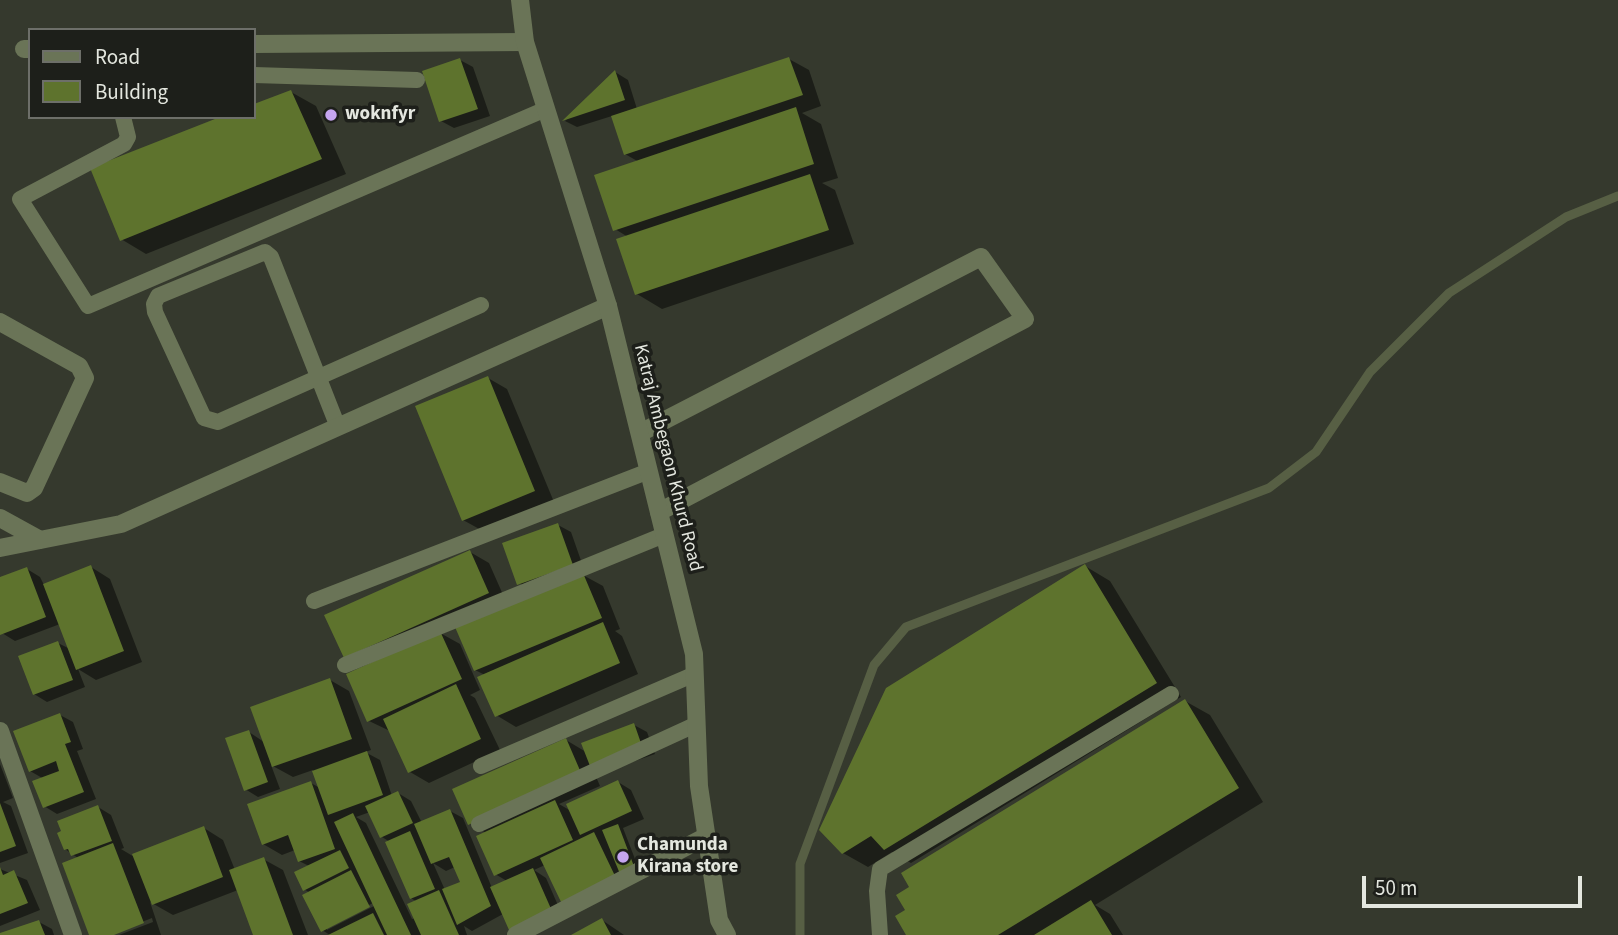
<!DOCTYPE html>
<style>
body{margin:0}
#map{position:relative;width:1618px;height:935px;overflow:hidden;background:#35392d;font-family:"Source Sans 3",sans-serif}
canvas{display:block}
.legend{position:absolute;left:28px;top:28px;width:228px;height:91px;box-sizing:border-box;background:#1d1f1a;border:2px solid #6d6f69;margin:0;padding:9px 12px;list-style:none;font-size:21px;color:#e4e7df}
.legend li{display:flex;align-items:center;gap:14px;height:35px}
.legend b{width:35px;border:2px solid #6d6f69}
.scale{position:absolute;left:1362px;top:876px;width:220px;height:32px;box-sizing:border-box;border:4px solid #e4e7df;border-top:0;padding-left:9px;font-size:21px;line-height:24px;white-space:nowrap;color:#e4e7df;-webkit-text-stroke:5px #1d1f1a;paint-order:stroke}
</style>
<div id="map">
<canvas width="1618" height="935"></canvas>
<ul class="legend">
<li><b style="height:9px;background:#6a7457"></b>Road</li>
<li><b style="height:19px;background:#5e732d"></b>Building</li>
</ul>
<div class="scale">50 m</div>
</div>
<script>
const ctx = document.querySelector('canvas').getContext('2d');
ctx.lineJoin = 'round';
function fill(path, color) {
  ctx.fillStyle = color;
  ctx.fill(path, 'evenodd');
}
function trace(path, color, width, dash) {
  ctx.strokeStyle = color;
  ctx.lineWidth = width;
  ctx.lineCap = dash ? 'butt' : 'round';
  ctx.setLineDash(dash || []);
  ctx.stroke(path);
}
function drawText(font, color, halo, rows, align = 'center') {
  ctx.font = font + ' "Source Sans 3",sans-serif';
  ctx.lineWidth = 7;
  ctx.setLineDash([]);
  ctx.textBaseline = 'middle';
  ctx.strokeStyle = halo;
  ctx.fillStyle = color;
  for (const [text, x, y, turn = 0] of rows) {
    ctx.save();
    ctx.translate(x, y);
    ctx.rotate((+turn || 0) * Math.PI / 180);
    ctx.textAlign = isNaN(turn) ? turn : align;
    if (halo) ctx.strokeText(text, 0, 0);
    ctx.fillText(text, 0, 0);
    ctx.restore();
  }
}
fill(new Path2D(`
 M789,59l20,11 12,36 -19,7 19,11 17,54 -16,5 13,7 19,54 -192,65 -25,-15 -9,-57 -13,-8 24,-67 -14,-8 -13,-38 -35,11 -12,-6 50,-49 13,8 9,29z
 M460,60l13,7 17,49 -36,12 -13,-7z
 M291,92l25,14 30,68 -200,80 -25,-15 133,-122v-11z
 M488,378l19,11 47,113 -71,29 -20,-11z
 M558,525l13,7 14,40 -4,2 22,12 17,43 -5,2 7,5 16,38 -122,53 -20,-12 -11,-40 -10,-5 -18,-43 -15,7 18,10 20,46 -10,5 5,3 25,52 -71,33 -19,-11 -20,-41 -21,-10 -6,-53 -18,-11 125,-105 19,11 19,43 24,-15 -13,-8z
 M1085,566l25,15 71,116 -270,166 -19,-11 -24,15 -25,-14z
 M91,567l19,12 32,83 -46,18 -18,-11 7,18 -38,15 -13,-8 24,-51 12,6 -10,-25 -45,17 -13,-8 -2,-54 27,-10 13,8 4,8z
 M330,680l19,11 22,59 -6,2 15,8 12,36 6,-3 13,8 11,22 28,-12 13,7 29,70 15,-7 -12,-7 -9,-41 -16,-10 96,-83 20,12 48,-27 13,7 8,22 -51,18 -13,-7 9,21 -41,18 12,7 47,-29 13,8 13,29 -21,9 17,44 -12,14 -83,-21 -11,5 12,8 18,41 -61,-5 -31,17 -8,-5 3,9h-137l-8,-5 -12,-37 -6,-4 5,-23 -10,-5 -4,-11 -13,5 -19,-11 48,-61 9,5 -7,-18 -20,7 -22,-12 9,24 -22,8 -13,-8 4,-57 15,10zM370,812l12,25 8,5 21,56 6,4 -2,16 -3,1 -46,-96 -10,-6zM433,863l13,8 9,-4 7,16 -17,7zM377,901l1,3 -51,26v-4z
 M1185,701l25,14 53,87 -168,103 15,9 13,21h-215z
 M60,715l13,7 10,27 -6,2 19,48 -39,15 -13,-8v-27l-14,-8z
 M0,764l13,34 -10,4 8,4 17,47 -28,10z
 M98,807l13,8 13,33 -3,1 15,9 68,-30 19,12 12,30 28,-11 20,11 25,65h-53l-17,-45 -65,25 -23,-13 11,33h-42l34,-13 -1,-4 -43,17h-18l-13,-77 -13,-9z
 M0,869l27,11 13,30 -40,16z
 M602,920l22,15h-50z
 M39,922l13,7 2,6h-54z`), '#0007');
trace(new Path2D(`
 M800,935v-71l74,-199 32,-38 363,-139 47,-36 54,-80 79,-79 117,-76 52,-21`), '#575f44', 9);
fill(new Path2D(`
 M789,57l14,38 -179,60 -13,-39z
 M460,58l18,51 -39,13 -17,-51z
 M615,70l10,30 -63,21z
 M291,90l31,69 -202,82 -30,-73 130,-51h34v-13z
 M796,107l18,57 -201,67 -19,-56z
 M810,174l19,56 -194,65 -19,-56z
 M488,376l47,115 -73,30 -47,-115z
 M558,523l15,42 -56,20 -15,-42z
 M470,550l19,43 -145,65 -20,-43z
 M1085,564l72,119 -273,167 -13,-14 -29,18 -23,-24 67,-142z
 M91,565l33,86 -48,19 -33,-86z
 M27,567l19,50 -46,18v-58z
 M583,573l19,45 -128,53 -19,-44z
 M603,622l17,41 -125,54 -18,-40z
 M440,631l22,48 -95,43 -21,-48z
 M58,641l15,39 -40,15 -15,-39z
 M330,678l22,61 -80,28 -22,-60z
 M456,684l25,55 -73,34 -25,-54z
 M1185,699l54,89 -241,147h-92l-11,-19 10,-6 -9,-15 13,-8 -8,-14z
 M60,713l11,29 -6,2 19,48 -41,16 -11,-27 27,-10 -3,-10 -27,11 -16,-41z
 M634,723l8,23 -52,20 -9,-23z
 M249,730l19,52 -24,9 -19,-53z
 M566,738l16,37 -114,50 -16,-36z
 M367,751l16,44 -55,20 -16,-44z
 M618,780l14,31 -52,24 -14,-31z
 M311,781l24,68 -37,13 -10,-27 -26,10 -15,-41z
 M398,791l15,32 -33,15 -15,-32z
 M555,800l18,40 -79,36 -18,-40z
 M0,803l16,43 -16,6z
 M98,805l14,36 -41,15 -3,-7 -4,1 -7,-17 4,-2 -4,-10z
 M450,809l41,97 -34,19 -15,-36 18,-7 -11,-25 -18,7 -17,-40z
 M353,813l58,122h-24l-53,-113z
 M618,824l17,45 -15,5 -18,-44z
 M204,826l19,51 -71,28 -20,-51z
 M410,831l25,58 -25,10 -25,-57z
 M594,832l22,46 -54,26 -22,-46z
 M113,843l31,80 -30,12h-25l-27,-72z
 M340,850l9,18 -46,23 -9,-19z
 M264,857l29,78h-40l-24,-65z
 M0,867l3,8 11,-5 14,33 -28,11z
 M533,868l19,43 -43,19 -19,-43z
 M351,870l19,37 -49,25 -19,-37z
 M439,890l20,45h-38l-14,-31z
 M1091,900l21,35h-78z
 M373,913l11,22h-56z
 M602,918l9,17h-40z
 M39,920l6,15h-45v-2z`), '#5e732d');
trace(new Path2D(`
 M254,75l163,5
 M123,117l5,20 -4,7 -104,55 68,107 458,-197
 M338,427l-67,-170 -6,-5 -107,44 -4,8 1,8 49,106 14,4 263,-117
 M314,601l335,-130
 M345,665l319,-130
 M481,766l214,-92
 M479,824l218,-100
 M880,935l-3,-44 3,-22 291,-175`), '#6a7457', 16);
trace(new Path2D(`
 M254,44l271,-2
 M24,49h6
 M0,322l79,44 6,12 -51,110 -7,5 -27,-11
 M640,433l341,-176 44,62 -366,193
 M0,518l40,22
 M0,548l121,-24 487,-218
 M0,731l73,204
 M516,935l191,-99`), '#6a7457', 18);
trace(new Path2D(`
 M520,0l5,42 83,264 86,348 5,132 20,134 8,15`), '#6a7457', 18);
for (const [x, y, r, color] of [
 [331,115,7,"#c6a6f0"],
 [623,857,7,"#c6a6f0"]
]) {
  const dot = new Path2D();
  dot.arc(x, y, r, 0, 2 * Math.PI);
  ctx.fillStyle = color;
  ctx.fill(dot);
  trace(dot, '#1d1f1a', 2.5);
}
drawText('bold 19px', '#e4e7df', '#1d1f1a', [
 ["woknfyr",345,115],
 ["Chamunda",637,846],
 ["Kirana store",637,868]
], 'left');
drawText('19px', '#e4e7df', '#1d1f1a', [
 ["Katraj Ambegaon Khurd Road",667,458,76]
]);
</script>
